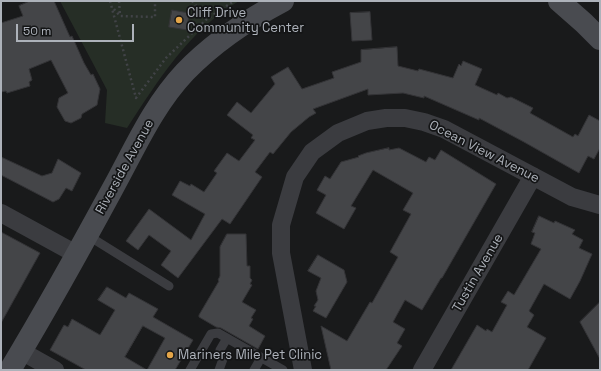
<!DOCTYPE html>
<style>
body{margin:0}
#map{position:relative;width:601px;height:371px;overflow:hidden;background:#191a1b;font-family:"Space Grotesk",sans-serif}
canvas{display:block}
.frame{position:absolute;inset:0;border:2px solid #adb2ba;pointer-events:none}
.scale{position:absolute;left:16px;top:24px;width:118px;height:18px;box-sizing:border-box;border:2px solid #adb2ba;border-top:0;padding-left:5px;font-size:12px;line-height:14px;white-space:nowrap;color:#adb2ba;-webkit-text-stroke:3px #141516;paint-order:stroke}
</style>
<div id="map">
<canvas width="601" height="371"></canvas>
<div class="frame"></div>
<div class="scale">50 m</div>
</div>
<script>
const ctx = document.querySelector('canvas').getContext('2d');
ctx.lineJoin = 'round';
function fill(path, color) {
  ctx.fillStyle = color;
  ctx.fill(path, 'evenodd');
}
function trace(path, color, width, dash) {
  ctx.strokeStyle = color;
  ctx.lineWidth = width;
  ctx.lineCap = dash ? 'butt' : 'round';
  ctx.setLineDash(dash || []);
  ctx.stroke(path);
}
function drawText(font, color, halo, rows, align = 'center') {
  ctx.font = font + ' "Space Grotesk",sans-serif';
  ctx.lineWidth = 3.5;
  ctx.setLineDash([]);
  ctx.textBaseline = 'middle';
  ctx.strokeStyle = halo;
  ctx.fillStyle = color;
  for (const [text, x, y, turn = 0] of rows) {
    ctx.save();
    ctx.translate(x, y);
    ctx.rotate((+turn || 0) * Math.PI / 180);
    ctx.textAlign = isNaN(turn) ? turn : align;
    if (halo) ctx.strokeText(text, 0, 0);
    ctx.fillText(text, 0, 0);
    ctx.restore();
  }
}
fill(new Path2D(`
 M60,1h179c-50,29 -81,80 -112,127l-22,-5 2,-33z`), '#262e26');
const building = new Path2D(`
 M30,1h24l16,36 2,-1 12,27 7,12 2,-1 7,15 -3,16 -15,9 -1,4 -10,5 -6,-2 -8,-14 2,-9 9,-5 -17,-33 -22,9 3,11 -3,2 1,4 -23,7 -1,-2 -5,1v-69l22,-7 -4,-10z
 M172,10l17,3 -2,17 -18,-3z
 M370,12l2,28 -20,1 -2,-28z
 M397,47l1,19 20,5 1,-2 34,9 6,-14 2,2 2,-5 19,8 -7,16 22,10 1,-2 9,5 4,-1 22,11 -3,5 43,24 2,-3 3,2 11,-21 11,6v27l-6,11 -6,-3 -9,17 -55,-31 -45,-24v2l-55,-24v2l-21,-5 -35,2v-6l-55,20 3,4 -7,4 -18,15 -18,22 -3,-2 -15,20 7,5 -32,47 -8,-5 -44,59 -17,-13 10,-14 -22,-16 -11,15 -12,-9 23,-32 42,31 14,-26 -33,-19 8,-14 10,5 1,-2 13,8 13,-19 -3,-2 13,-18 12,8 16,-21 -4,-2 2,-3 -26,-20 10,-13 14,11 24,-29 -4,-7 17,-10 14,22 32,-11 -2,-6 29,-10v-12z
 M389,148v2l10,-2 27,14 3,-5 6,3 6,-10 55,34 -54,94h-1l-19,32 -17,-10 -12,22 12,7 -8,14 5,3 -16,24h-55l-10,-44 26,15 23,-39 2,1 26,-46 -8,-5 21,-38 -8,-4 10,-17 -40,-23 -22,36 5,2 -12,21 -28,-16 10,-18 -9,-5 8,-14 5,3 11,-17 18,-5 -1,-1 8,-3z
 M1,157l41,19 10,-3 6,-14 23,14 -9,18 -6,-3 -7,11 -6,3 -52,-27z
 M539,216l15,7 1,-2 20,9 -3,4 11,6 -4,8 13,6 -12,27 -10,18 -26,-15 -15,27 5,4 -7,12 19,11 -18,32h-77l26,-45 9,6 1,-2 5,3 15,-27 -6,-3 7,-11 6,4 27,-46 -10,-5 4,-11 -3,-1z
 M1,232l39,21 -39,70z
 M227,234h19l1,32h3v12l2,2 -2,4 2,1 -10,17 14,8 -5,8 2,1 -4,7 16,10 -7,13 -37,-21 -5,-1 -17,-10v-2l20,-34 -1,-1 2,-4v-29z
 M318,255l26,15 3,12 -21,36 -13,-7 3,-5h-2l4,-6 -2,-9 5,-13 -13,-7z
 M107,287l19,11 3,-5 29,16 -5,8 40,23 -18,30h-89l-36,-20 14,-25 4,2 4,-8 28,16 15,-25 -17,-10zM143,326l22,12 -18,32 -22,-13z
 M600,302v57l-20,-37z`);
fill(building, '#444548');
trace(building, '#343437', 1);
trace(new Path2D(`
 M110,1l26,97 30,-40 41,-39 27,-18
 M119,1l1,14
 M192,1l15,18
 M114,9l6,7 35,1v-16`), '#414347', 2.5, [2, 3]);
trace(new Path2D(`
 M87,235l82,51
 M190,370l21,-36 7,-1 65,37
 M219,370l4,-11 -3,-6v-3l7,-12
 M254,370l7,-12`), '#3b3c40', 9);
trace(new Path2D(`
 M1,213l75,41
 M21,351l34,19
 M303,370l-22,-117v-28l14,-48 17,-25 26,-19 29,-12 19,-3h19l19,4 20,7 128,68 28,8
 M422,370l111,-194`), '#3b3c40', 18);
trace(new Path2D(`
 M559,1l25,22 16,16
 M10,370c36,-60 70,-121 103,-182 22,-40 40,-82 72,-116 28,-29 62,-52 98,-71`), '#494b50', 22);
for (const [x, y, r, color] of [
 [179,20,4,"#e4a549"],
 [170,355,4,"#e4a549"]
]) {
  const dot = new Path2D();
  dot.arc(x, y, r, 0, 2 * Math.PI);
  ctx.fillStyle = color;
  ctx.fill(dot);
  trace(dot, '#141516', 1.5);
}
drawText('13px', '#adb2ba', '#141516', [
 ["Cliff Drive",187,13],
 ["Community Center",187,28],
 ["Mariners Mile Pet Clinic",178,355]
], 'left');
drawText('13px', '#adb2ba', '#141516', [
 ["Ocean View Avenue",484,152,27],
 ["Riverside Avenue",125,167,-61],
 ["Tustin Avenue",478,273,-60]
]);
</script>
